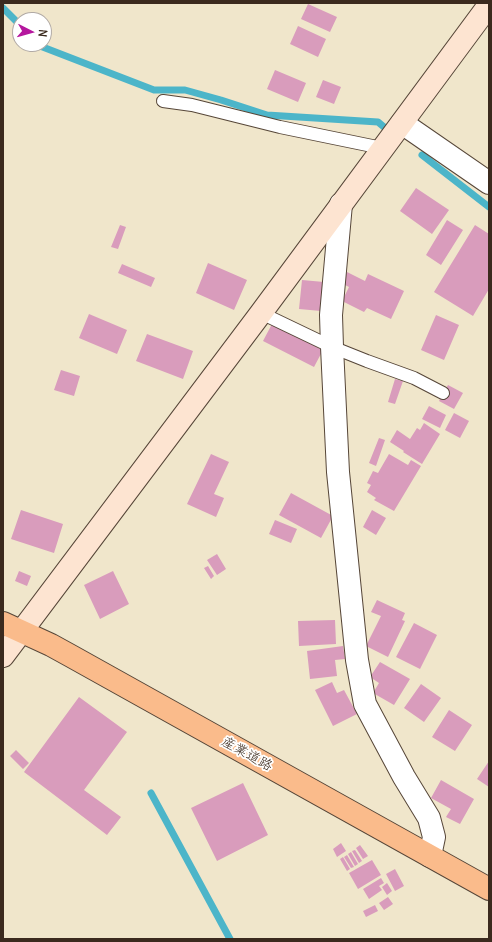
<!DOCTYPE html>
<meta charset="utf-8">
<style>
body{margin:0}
#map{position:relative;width:492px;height:942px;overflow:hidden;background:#f0e6cb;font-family:Delius,sans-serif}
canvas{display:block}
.frame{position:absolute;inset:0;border:4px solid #3b2a1e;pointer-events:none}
.north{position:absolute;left:12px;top:12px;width:40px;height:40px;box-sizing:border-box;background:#fff;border:1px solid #b1aaa5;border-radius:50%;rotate:96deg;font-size:11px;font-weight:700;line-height:16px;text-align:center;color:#3b2a1e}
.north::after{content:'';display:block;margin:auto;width:14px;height:18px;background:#b5179e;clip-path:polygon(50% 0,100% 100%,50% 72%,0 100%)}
</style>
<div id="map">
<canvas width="492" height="942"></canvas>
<div class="frame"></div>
<div class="north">N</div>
</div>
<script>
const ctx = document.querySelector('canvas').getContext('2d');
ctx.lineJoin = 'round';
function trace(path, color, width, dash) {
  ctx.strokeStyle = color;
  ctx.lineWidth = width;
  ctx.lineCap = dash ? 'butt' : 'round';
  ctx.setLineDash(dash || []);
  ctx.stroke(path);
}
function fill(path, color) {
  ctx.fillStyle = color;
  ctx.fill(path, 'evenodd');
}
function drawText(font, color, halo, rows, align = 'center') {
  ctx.font = font + ' Delius,"Klee One",sans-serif';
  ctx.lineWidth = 3.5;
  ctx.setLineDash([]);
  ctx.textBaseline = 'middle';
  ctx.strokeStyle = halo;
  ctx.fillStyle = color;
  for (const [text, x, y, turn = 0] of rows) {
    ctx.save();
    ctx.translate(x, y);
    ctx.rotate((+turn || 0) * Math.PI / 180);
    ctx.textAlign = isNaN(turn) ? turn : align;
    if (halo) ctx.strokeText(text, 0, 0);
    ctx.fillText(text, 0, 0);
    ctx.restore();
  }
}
trace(new Path2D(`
 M3,8l17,17
 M38,44l2,2 114,44h31l36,10 46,15 111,7 6,5
 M422,155l67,52
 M151,793l79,146`), '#4cb5c9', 7);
fill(new Path2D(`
 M308,4l29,13 -7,15 -29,-13z
 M298,26l28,13 -8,18 -28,-13z
 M275,70l31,13 -8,19 -31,-13z
 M323,80l18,7 -7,17 -18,-7z
 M416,188l33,22 -17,24 -32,-23z
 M447,220l16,10 -22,35 -15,-10z
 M120,225l6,2 -8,22 -7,-2z
 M475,225l14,9v55l-16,27 -39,-24z
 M208,263l39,17 -13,30 -38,-17z
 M122,264l33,14 -4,9 -33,-14z
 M347,272l18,9 3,-7 36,17 -13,28 -24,-11 -3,4 -22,-11 7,-14 -8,-4z
 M302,280l22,2 -3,29 -22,-2z
 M89,314l38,16 -10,24 -38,-16z
 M436,315l23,10 -15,35 -23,-10z
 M272,324l51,26 -9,17 -51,-26z
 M147,334l46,17 -10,28 -47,-18z
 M61,370l19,6 -6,20 -20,-6z
 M395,379l8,2 -8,23 -7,-2z
 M448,385l15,8 -9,16 -15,-8z
 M429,406l17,9 -6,13 -18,-9z
 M454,413l15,8 -9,17 -15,-8z
 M424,423l16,11 -18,30 -19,-12 1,-1 -14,-9 7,-12 13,9 7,-11 3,2z
 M379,438l6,2 -9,26 -7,-3z
 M211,454l18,8 -15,32 10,4 -8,19 -29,-13z
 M389,454l19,11 3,-5 10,6 -27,45 -20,-11 2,-2 -9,-6 4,-7 -4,-2 6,-12 5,2z
 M291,493l42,23 -12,22 -42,-23z
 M21,510l42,14 -9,29 -43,-14z
 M372,510l14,8 -10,17 -13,-8z
 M275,520l22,9 -6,14 -22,-9z
 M217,554l9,15 -9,6 -10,-15z
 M208,566l6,10 -3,3 -7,-11z
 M19,571l12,5 -4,10 -12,-5z
 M113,571l16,33 -29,15 -16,-34z
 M377,600l28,13 -3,7 3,1 -17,36 -22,-11 15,-30 -10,-4z
 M335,620l1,24 -37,2 -1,-25z
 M414,623l23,12 -17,34 -24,-12z
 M343,646l2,13 -10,1 2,16 -27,3 -3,-28z
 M380,662l30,17 -16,26 -21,-12 6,-10 -9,-6z
 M332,682l5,11 7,-3 13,24 -24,12 -18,-36z
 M421,684l20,14 -17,24 -20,-14z
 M79,697l48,35 -43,58 37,27 -14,18 -83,-63z
 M449,710l23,15 -17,26 -23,-14z
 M16,750l13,13 -6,6 -13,-13z
 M489,761v26l-12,-8z
 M441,780l33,19 -14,25 -14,-7 5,-8 -20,-11z
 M243,783l25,52 -51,26 -26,-53z
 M341,843l5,8 -9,6 -4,-8z
 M360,845l8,11 -5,3 -7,-11z
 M355,850l7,11 -3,2 -7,-12z
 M351,852l7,12 -3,2 -7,-12z
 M347,855l7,12 -3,1 -7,-11z
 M343,857l7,12 -3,2 -7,-12z
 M372,860l9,15 -23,14 -9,-16z
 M395,869l9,17 -9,5 -9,-17z
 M381,878l3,5 -5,3 3,4 -13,9 -6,-10z
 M387,883l5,8 -5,4 -5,-8z
 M388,897l5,7 -9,6 -5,-7z
 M375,905l3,6 -12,6 -3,-6z`), '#d99cbc');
const lane = new Path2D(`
 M163,101l29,4 88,22 102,21
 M261,313l71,34 35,14 47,17 29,15`);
const street = new Path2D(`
 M402,123l87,60
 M341,204l-10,111 1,32 6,125 19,188 8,44 39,73 25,41 5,19 -4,19`);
const secondary = new Path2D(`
 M3,656l258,-343 228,-308`);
const primary = new Path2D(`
 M3,623l48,22 20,11 418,233`);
trace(lane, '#564638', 14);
trace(street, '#564638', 24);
trace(secondary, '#564638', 24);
trace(primary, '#564638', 24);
trace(lane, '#fff', 12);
trace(street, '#fff', 22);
trace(secondary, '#fde4d1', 22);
trace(primary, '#fabb8b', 22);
drawText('14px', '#3b2a1e', '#fff', [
 ["産業道路",247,754,29]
]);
</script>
